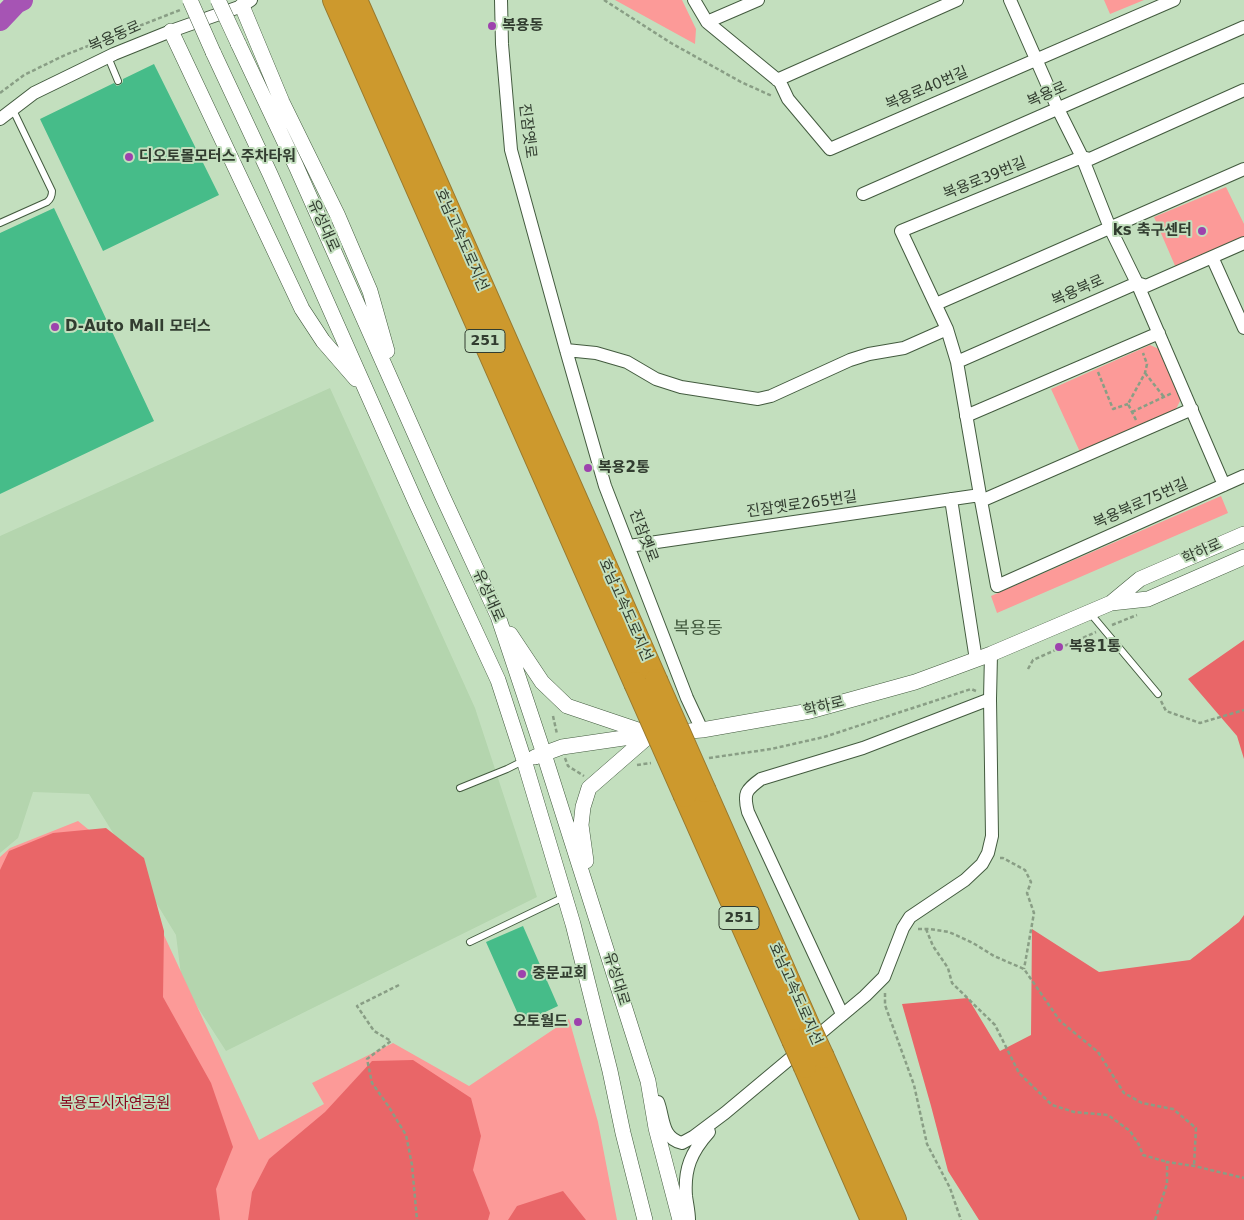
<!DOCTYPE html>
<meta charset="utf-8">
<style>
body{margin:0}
canvas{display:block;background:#c3dfbe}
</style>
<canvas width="1244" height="1220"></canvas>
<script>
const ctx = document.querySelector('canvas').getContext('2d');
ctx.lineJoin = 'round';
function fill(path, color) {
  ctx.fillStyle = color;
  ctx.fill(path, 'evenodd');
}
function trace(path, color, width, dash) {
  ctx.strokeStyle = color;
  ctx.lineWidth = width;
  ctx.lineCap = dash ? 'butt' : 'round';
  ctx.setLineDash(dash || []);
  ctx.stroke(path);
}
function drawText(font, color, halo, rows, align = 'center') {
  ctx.font = font + ' "DejaVu Sans","Noto Sans KR",sans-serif';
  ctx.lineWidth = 4;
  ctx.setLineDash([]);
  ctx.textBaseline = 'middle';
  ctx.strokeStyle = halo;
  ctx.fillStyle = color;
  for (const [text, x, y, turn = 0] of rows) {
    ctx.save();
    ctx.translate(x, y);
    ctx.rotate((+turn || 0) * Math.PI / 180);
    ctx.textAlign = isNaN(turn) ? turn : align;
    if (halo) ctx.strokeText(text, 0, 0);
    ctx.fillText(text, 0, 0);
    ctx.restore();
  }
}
fill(new Path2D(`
 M330,388l145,320 62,189 -311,154 -44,-68 -6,-48 -87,-141 -56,-2 -15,46 -18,15v-317z`), '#b4d5ae');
fill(new Path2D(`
 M615,0h67l14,29 -1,15z
 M1104,0h40l-34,14z
 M1226,187l18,37v13l-68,31 -22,-51z
 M1150,345l9,4 22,50 -5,10 -96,43 -29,-63z
 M1221,496l7,17 -231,100 -6,-17z
 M78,821l53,43 128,276 65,-36 -12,-21 81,-40 76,43 100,-67 29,103 19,98h-617v-363l10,-9z`), '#fc9a98');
fill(new Path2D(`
 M1244,640v119l-7,-23 -49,-57z
 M106,828l38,30 20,73 -1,66 48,86 22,64 -17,42 4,31h-220v-350l9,-19 44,-18z
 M1244,915v305h-265l-31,-49 -17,-65 -29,-102 66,-6 32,53 31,-16 1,-106 67,43 91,-12 49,-38z
 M413,1060l58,38 10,38 -8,34 17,43 -2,7h-240l4,-28 17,-33 56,-47 47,-51z
 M563,1191l23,29h-78l9,-14z`), '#e96668');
trace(new Path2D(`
 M0,20l16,-17 6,-3`), '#a654b4', 22);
fill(new Path2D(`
 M154,64l65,131 -116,56 -63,-132 74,-36 3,3 3,-1 3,-3v-3z
 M54,208l100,213 -154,73v-261z
 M523,926l35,80 -36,17 -36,-81z`), '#46bc89');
const service = new Path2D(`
 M108,57l10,24
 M0,223l47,-21c4,-3 5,-6 5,-11l-39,-81
 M1090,613l68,81
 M460,788l47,-19 16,-8
 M470,942l94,-45`);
const minor = new Path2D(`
 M501,0l1,44 9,106 55,200 39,136 82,212 15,32
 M694,0l13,22 73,60 8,17 42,50 344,-149
 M1010,0l48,109 24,48 28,71 27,55 87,202
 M707,22l51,-22
 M777,80l180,-80
 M1244,90l-154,69 -8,-2 -181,74 46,98 10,33 23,133 17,91 247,-110
 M0,119l34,-26 80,-39 57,-23 71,-25 9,-6
 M863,194l381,-167
 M1212,257l32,71
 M936,304l308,-135
 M566,350l30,3 31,9 29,17 25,8 77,12 13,-3 79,-36 19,-6 35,-6 43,-19
 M957,362l180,-79 9,3 98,-43
 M966,416l193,-83
 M951,499l25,161
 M981,501l211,-92
 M629,546l351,-51
 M842,1014l-94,-202c-5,-19 -2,-22 13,-33l102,-31 127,-49
 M658,1102c6,15 3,36 24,41l11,-6 32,-24 140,-117 19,-19 19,-49 7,-11 55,-37 17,-16 6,-11 4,-17 -2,-137 1,-45
 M689,1220c0,-8 -2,-16 -3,-24 -2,-27 5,-44 23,-64`);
const tertiary = new Path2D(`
 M242,6l40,96 55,112 33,77 17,60
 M171,31l131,278 21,32 33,38
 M238,43l58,123 146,329 56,121 46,138 104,327 8,47 24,92
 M213,52l57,122 146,329 82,177 26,80 49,164 37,147 13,62 22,87
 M1111,603l37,-4 96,-42
 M510,634l32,48 25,24 80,27
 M535,757l27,-10 89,-13 51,-4 108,-19 105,-29 76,-28 120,-51 29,-24 104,-45
 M586,861l-5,-36 2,-18 6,-19 62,-54`);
const motorway = new Path2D(`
 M334,0l301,683
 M356,0l300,680
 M705,791l105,238
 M685,796l108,244
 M823,1057l72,163
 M805,1067l67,153`);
trace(service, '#435b3f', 8);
trace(minor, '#435b3f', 14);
trace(tertiary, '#435b3f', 16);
trace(motorway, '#97792e', 24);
trace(new Path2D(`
 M604,0l67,43 70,39 31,14
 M0,93l24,-18 41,-20 115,-45
 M1098,372l15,37 15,-5
 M1145,373l19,24
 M1132,412l40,-19
 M1136,420l-8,-16 17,-31 2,-9 -4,-11
 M1112,625l25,-10
 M1028,669l5,-9 63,-28
 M1161,701l5,10 34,12 44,-13
 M553,716l4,18
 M565,758l3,8 16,10
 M709,758l62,-9 53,-12 147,-48 5,2
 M637,765l14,-2
 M1000,858h3l22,12 6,12 -4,11 7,20 -10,56
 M918,929h12l19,3 24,11 21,13 30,13 36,52 38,31 26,41 18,10 31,6 23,19 -2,38
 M926,929l7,17 15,22 4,15 43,42 24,48 33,32 22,7 34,3 22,16 9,14 4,10 24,7
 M399,985l-42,21 17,25 17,10 -24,18 5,24 17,24 17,28 6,30 5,55
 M885,993v12l29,80 13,59 23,44 11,32
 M1155,1220l12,-36v-22l27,4 50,12`), '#899e85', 2.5, [4, 2.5]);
trace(service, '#fff', 6);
trace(minor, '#fff', 12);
trace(tertiary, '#fff', 15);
trace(motorway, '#cd992d', 22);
const tertiaryBridge = new Path2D(`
 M190,0l23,52
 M218,0l20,43`);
const motorwayBridge = new Path2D(`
 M656,680l49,111
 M635,683l50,113
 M810,1029l13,28
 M793,1040l12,27`);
trace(tertiaryBridge, '#435b3f', 16, []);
trace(motorwayBridge, '#97792e', 24, []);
trace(tertiaryBridge, '#fff', 15);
trace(motorwayBridge, '#cd992d', 22);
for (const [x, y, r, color] of [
 [492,26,5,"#9d42ad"],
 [129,157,5,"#9d42ad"],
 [1202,231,5,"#9d42ad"],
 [55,327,5,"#9d42ad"],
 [588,468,5,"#9d42ad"],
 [1059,647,5,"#9d42ad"],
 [522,974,5,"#9d42ad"],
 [578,1022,5,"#9d42ad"]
]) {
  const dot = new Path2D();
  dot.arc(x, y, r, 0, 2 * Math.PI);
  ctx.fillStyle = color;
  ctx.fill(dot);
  trace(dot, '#c3dfbe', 2);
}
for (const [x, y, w] of [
 [485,341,40],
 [739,918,40]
]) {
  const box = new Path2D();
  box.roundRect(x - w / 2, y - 11.5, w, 23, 4);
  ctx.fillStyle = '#c3dfbe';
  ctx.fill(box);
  trace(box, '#323d30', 1);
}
drawText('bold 14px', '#323d30', null, [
 ["251",485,341],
 ["251",739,918]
]);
drawText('bold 15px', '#323d30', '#c3dfbe', [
 ["복용동",502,26],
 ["디오토몰모터스 주차타워",139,157],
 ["ks 축구센터",1192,231,"right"],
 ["D-Auto Mall 모터스",65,327],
 ["복용2통",598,468],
 ["복용1통",1069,647],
 ["중문교회",532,974],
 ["오토월드",568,1022,"right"]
], 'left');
drawText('15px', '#323d30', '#c3dfbe', [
 ["복용동로",115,37,-24],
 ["복용로40번길",927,89,-23],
 ["복용로",1047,95,-24],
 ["진잠옛로",527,131,83],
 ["복용로39번길",985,179,-22],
 ["유성대로",323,226,66],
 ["호남고속도로지선",461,240,66],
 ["복용북로",1078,291,-24],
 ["복용북로75번길",1141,504,-24],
 ["진잠옛로265번길",802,505,-8],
 ["진잠옛로",643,536,69],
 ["학하로",1202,552,-24],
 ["유성대로",488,596,66],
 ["호남고속도로지선",625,610,66],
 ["학하로",824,707,-14],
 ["유성대로",616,979,73],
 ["호남고속도로지선",795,994,66]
]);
drawText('15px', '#87081e', '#c3dfbe', [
 ["복용도시자연공원",115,1104]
]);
drawText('18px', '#41593d', '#c3dfbe', [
 ["복용동",698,629]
]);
</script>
